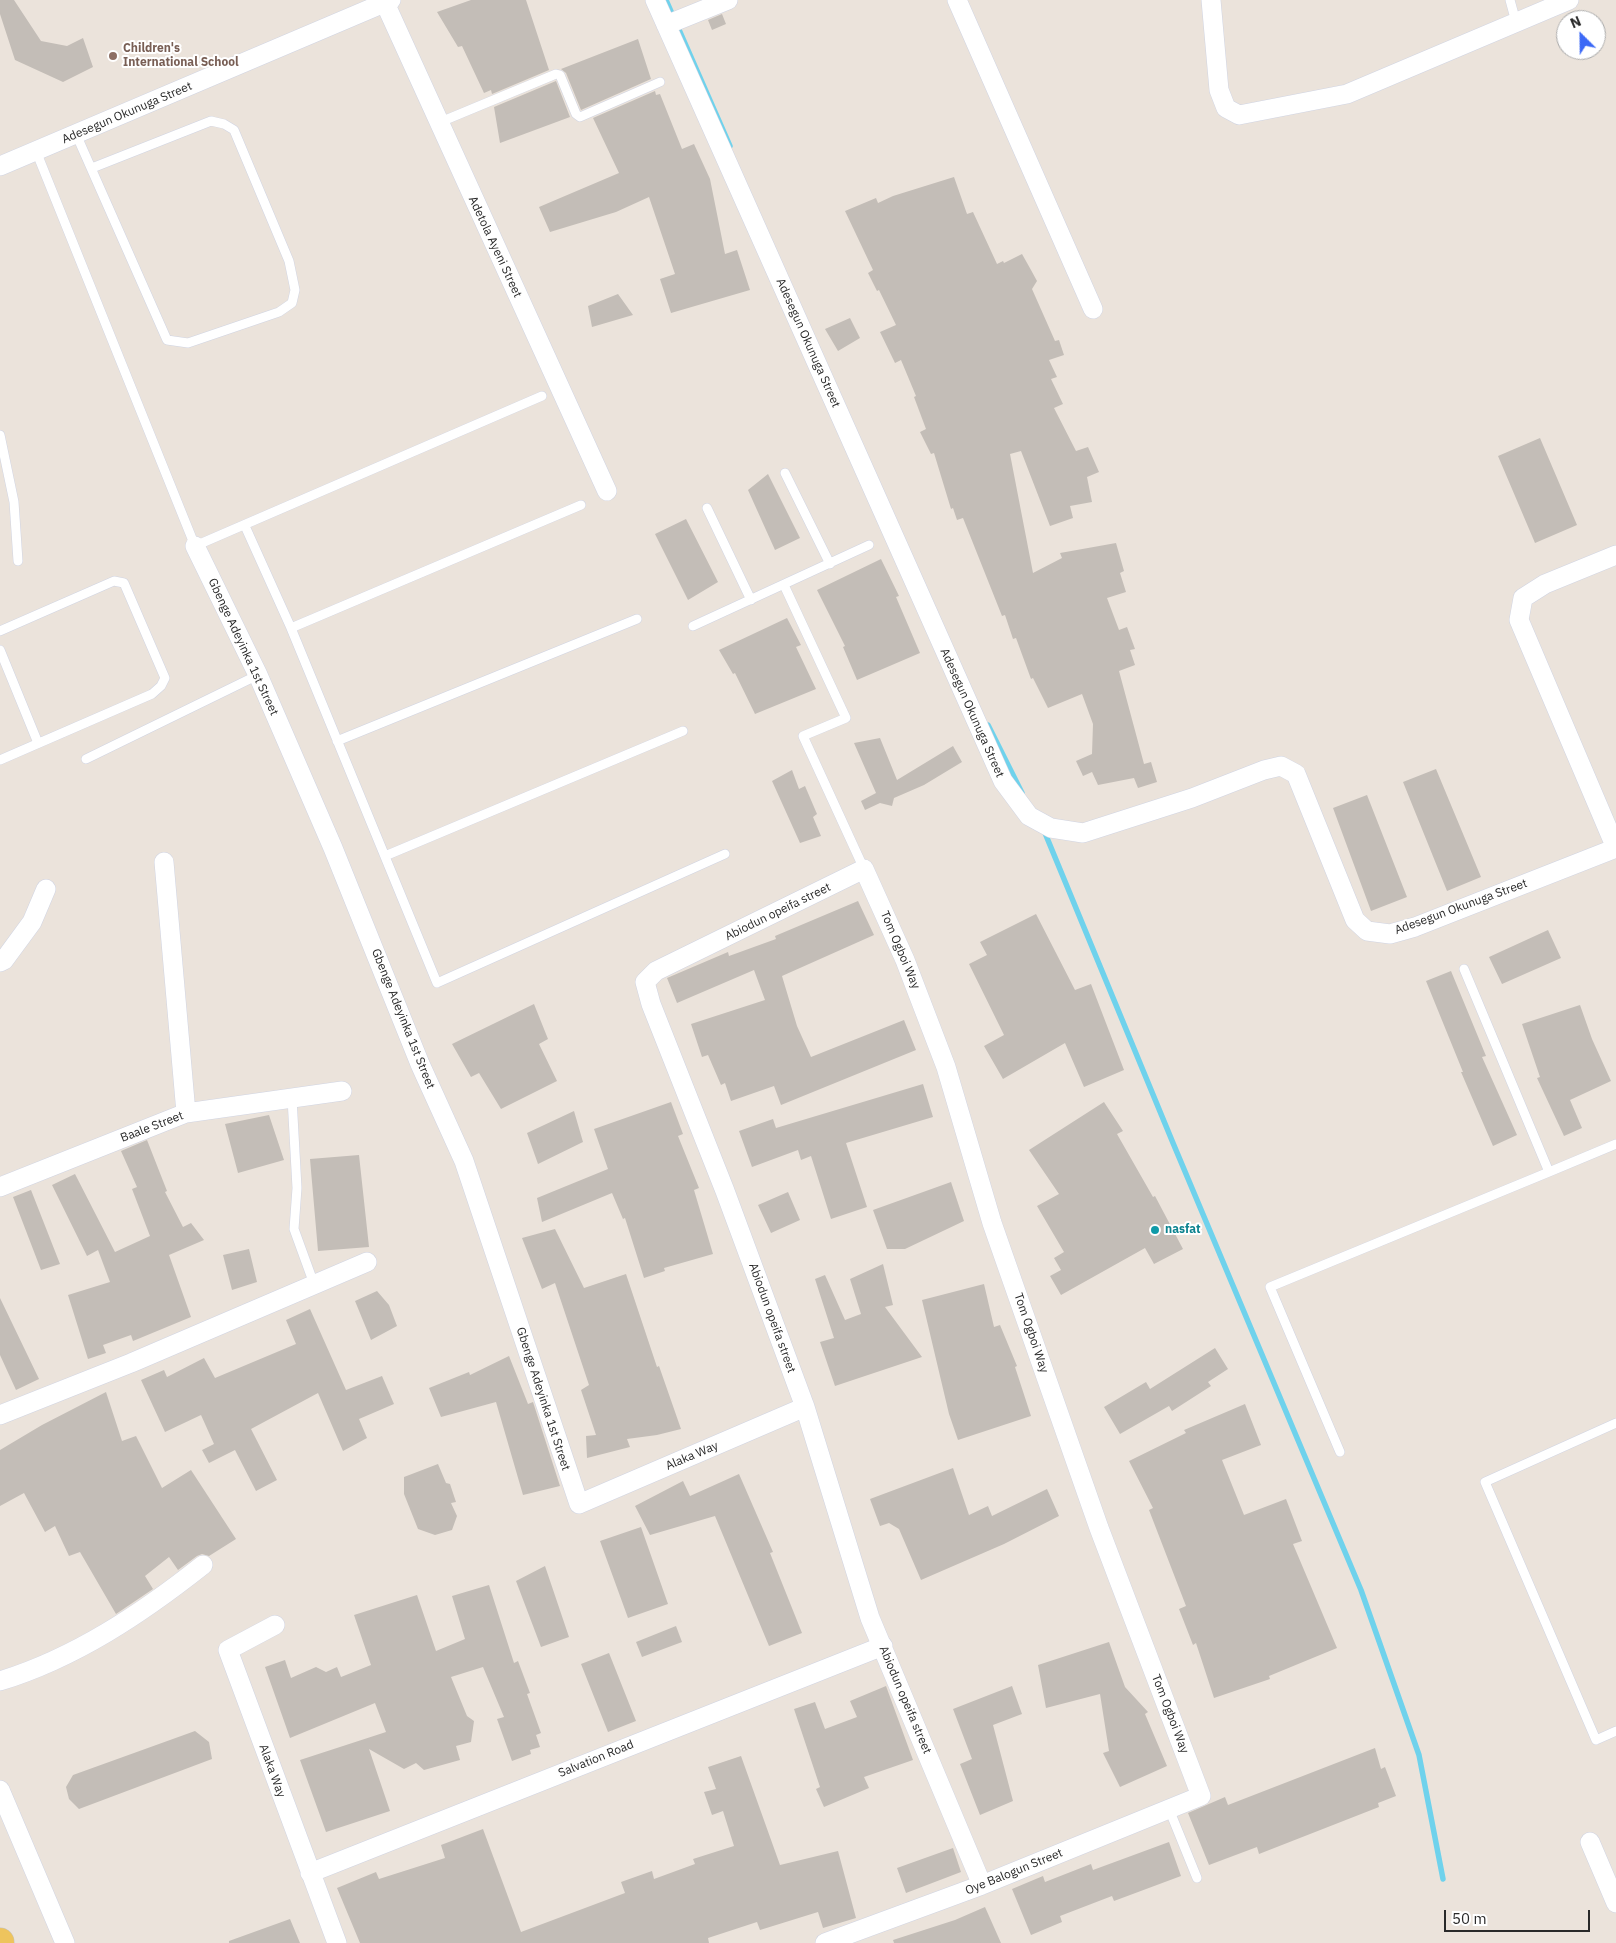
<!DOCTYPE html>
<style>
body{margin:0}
#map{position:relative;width:1616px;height:1943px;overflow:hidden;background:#ebe3db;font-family:"IBM Plex Sans",sans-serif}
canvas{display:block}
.north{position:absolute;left:1556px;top:10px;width:50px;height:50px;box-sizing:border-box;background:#fff;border:1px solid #a9a9a9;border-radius:50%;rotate:337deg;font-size:14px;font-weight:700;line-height:20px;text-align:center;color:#292929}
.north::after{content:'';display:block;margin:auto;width:18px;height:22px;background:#3c69f6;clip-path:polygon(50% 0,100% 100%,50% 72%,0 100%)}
.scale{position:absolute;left:1444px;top:1910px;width:146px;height:22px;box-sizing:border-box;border:2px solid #292929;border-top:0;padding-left:6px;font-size:15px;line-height:18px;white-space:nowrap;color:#292929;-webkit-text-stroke:4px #fff;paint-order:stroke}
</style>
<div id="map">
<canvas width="1616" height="1943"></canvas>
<div class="north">N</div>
<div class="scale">50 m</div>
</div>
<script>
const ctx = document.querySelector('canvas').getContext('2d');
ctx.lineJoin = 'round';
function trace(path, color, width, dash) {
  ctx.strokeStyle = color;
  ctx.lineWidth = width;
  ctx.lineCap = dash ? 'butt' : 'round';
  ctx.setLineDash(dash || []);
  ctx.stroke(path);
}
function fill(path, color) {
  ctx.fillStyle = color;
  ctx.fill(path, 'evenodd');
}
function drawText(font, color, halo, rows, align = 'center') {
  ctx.font = font + ' "IBM Plex Sans",sans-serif';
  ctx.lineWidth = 4;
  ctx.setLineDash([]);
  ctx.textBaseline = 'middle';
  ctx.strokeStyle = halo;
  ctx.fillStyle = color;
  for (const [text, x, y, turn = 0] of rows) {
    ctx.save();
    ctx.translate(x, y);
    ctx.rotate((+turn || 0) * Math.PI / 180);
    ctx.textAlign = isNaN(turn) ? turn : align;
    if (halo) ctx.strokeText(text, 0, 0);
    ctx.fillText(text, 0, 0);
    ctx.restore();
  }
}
trace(new Path2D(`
 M666,0l64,146
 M988,725l34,68
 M1045,833l128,310 188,447 58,165 24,124`), '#6fd2ec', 5.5);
fill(new Path2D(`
 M0,0h14l27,41 26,5 16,-8 10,29 -30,15 -48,-22 -15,-46z
 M471,0h55l23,70 -57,24 -1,-4 -7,3 -22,-47 -4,1 -21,-35z
 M722,14l4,10 -14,6 -4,-10z
 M638,39l13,40 -70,31 -15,-37 -5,-4z
 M556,81l14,36 -70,26 -6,-36z
 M655,91l1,4 4,-1 22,55 12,-5 16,35 15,75 12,-4 13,40 -79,23 -11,-34 15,-5 -26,-77 -33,15 -66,20 -11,-25 80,-34 -26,-55z
 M954,177l13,37 6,-2 24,52 6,-3 1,2 18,-9 9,16 6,11 -5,8 23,52 4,-1 5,15 -15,5 8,17 -6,2 12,25 -9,4 22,43 12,-4 11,25 -12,5 5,25 -22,4 3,12 -23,8 -29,-75 -11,3 23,119 29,-15 -2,-5 56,-10 8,28 -4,2 6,19 -19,6 12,32 8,-3 8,22 -5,1 5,15 -16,6 25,93 7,-2 6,20 -19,6 -4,-10 -36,7 -6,-13 -9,4 -7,-15 16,-7 1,-30 -11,-30 -34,14 -15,-30 -2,1 -15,-41 -3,1 -8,-24 -3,1 -39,-98 -6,2 -4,-12 -2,1 -17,-56 -3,1 -11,-22 6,-3 -12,-32 2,-1 -15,-36 -6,3 -15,-31 16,-7 -17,-35 -2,1 -9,-18 5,-3 -28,-59 31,-13 2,5 15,-7z
 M618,294l15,21 -41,12 -4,-21z
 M850,318l10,20 -22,13 -13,-22z
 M1540,438l37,87 -42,18 -37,-87z
 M768,474l32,64 -25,12 -27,-60z
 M686,519l32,63 -30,18 -33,-66z
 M881,559l18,37 -3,1 24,56 -63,27 -14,-33 2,-1 -28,-56z
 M787,618l14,27 -5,2 20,42 -61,25 -20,-41 -2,1 -14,-24z
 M880,738l17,42 56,-34 9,16 -38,23 -30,13 -2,8 -12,-3 -15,7 -4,-9 15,-8 -22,-50z
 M1436,769l45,108 -34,14 -44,-109z
 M792,770l7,19 6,-3 12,28 -4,3 8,19 -21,7 -28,-62z
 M1367,795l40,102 -36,14 -38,-103z
 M858,901l16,34 -92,41 15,50 14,31 93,-37 12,30 -135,55 -7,-19 -43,15 -6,-18 -4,2 -13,-30 -6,2 -11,-33 74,-24 -11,-30 -77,33 -10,-25 61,-26 1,4 47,-17 -1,-3z
 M1036,914l39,76 16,-6 33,86 -40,17 -19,-44 -62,36 -19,-33 20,-11 -35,-71 18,-9 -7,-13z
 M1548,930l13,28 -59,26 -13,-27z
 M1451,971l35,85 -4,1 35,78 -24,11 -32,-74h2l-37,-91z
 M534,1004l14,35 -9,5 18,37 -56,28 -22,-36 -8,4 -19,-33z
 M1580,1005l12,34 19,42 -41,19 12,28 -18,8 -27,-58 3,-1 -18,-53z
 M923,1084l10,33 -87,26 21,64 -36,12 -20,-63 -10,4 -3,-10 -46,17 -13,-36 34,-12 3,9z
 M671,1102l12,32 -5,2 21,52 -5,2 19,64 -49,14 1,3 -21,7 -19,-60 -2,1 -11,-26 -70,29 -5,-24 71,-29 -14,-40z
 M1104,1102l19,29 -6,3 36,63 2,-1 28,53 -29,15 -9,-16 -84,47 -11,-19 11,-6 -7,-12 10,-6 -27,-46 22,-12 -30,-44z
 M574,1111l9,31 -45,22 -11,-31z
 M269,1115l15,45 -46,13 -13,-49z
 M147,1140l20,51 -2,1 18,35 8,-4 13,17 -35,15 22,62 -58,24 -2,-6 -28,10 3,8 -18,6 -20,-64 42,-13 -12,-32 -11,6 -35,-71 23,-11 40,78 35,-16 -18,-47 5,-2 -16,-36z
 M359,1155l10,92 -51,4 -8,-92z
 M951,1182l13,39 -59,28h-18l-14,-39z
 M31,1190l29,74 -19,6 -28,-73z
 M788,1192l12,28 -29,13 -13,-28z
 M555,1229l29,59 42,-14 31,93 2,-1 22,63 -24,6 -30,4 3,8 -43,11 -1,-22 10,-1 -15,-45 8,-5 -34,-102 -13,6 -20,-51z
 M249,1249l8,33 -25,8 -9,-35z
 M883,1264l10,41 -8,2 37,50 -87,29 -15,-44 14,-4 -19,-59 10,-4 20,45 16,-6 -11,-35z
 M984,1284l10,43 6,-2 17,41 -2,1 16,49 -73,24 -9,-26 -27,-114z
 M377,1291l12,14 8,21 -26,14 -16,-39z
 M0,1298l39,81 -23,11 -16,-35z
 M310,1309l36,81 36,-14 12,28 -35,15 8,19 -24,13 -25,-58 -67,36 26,51 -21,11 -21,-41 -26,13 -7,-13 12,-6 -13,-29 -36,17 -24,-52 23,-10 3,7 37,-19 11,20 81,-34 -10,-24z
 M1215,1348l13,21 -20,13 3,4 -39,25 -3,-5 -49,28 -16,-27 42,-25 4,7z
 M509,1356l19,48 5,-2 27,84 -37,9 -27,-93 -55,15 -12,-29 40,-16 1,3z
 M106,1392l16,49 14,-5 26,52 29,-18 45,69 -27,17 -7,-2 -5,2 -19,14 -9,-13 -24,19 8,13 -37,25 -36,-62 -11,4 -14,-30 -10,6 -21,-39 -24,13v-56l42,-25z
 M1245,1404l16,41 -39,15 22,55 42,-16 16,42 -9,3 44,104 -68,28 1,3 -56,19 -18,-55 -3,2 -14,-36 7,-3 -37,-96 4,-2 -24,-47 57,-28 -2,-3z
 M438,1464l8,19 4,1 6,18 -5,1 6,13 -5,14 -17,5 -17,-6 -14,-35v-17z
 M953,1468l16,47 19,-9 4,10 55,-27 12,27 -55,28 -83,36 -22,-51 -10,-6 -9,3 -10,-27z
 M739,1474l34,78 -3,1 32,80 -33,13 -54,-130 -65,19 -15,-29 48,-25 7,15z
 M641,1527l27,77 -40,14 -28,-77z
 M545,1566l24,71 -28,10 -25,-66z
 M489,1585l25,78 4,-2 12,32 -3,1 14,39 -5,2 4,12 -10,3 1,4 -19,7 -15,-42 7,-2 -21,-50 -32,10 16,39 7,5 -3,21 -15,4 4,14 -36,10 -8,-7 -12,6 -35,-20 21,62 -64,21 -26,-72 86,-28 -11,-29 -85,35 -25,-71 20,-7 6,18 25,-11 10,5 11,-5 4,10 30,-12 -17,-50 63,-20 19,56 29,-12 -13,-43z
 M676,1626l6,16 -40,15 -6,-15z
 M1109,1642l16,45 23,25 -3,2 22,52 -47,21 -17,-34 6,-2 -9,-57 -54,14 -8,-43z
 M609,1653l27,68 -28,11 -27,-68z
 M886,1686l27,74 -49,17 5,11 -45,19 -8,-18 4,-2 -26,-78 21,-7 10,27 32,-12 -7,-16z
 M1012,1686l10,28 -29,11 20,76 -33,14 -20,-51 12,-5 -19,-50z
 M195,1731l14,11 3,17 -133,50 -10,-10 -3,-12 7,-12z
 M1375,1748l6,21 4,-2 11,29 -18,7 1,4 -120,47 -2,-7 -48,18 -21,-52 37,-16 3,8z
 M741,1756l39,109 58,-14 18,67 -33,10 -5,-16 -58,18 -3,-8 -49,16 1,5h-349l-23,-55 39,-16 3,7 66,-21 -4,-13 42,-16 38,103 104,-39 -4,-11 31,-11 2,8 41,-15 -2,-5 41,-13 -11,-35 -11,4 -8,-23 12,-3 -8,-22z
 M1169,1842l12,34 -67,25 -2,-5 -52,20 2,6 -31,13 -19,-46 31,-13 2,6 46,-18 2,6z
 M953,1848l8,24 -55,21 -9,-25z
 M985,1907l16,36h-107l-1,-3 62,-20z
 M290,1919l10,24h-71v-2z`), '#c3bdb7');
const lane = new Path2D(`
 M1510,0l6,22
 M438,123l118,-49 4,1 16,39 4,3 80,-35
 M76,134l91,206 21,3 91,-31 13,-9 3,-13 -6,-29 -55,-131 -10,-6 -13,-3 -119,47
 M36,151l159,395 347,-150
 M0,435l14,67 4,59
 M785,473l45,91
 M707,508l44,92
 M245,526l46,102 146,355 288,-129
 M784,585l62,133 -43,18 61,133
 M693,626l176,-81
 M291,628l290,-123
 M0,631l114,-50 10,2 41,95 -4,8 -9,8 -152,66
 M0,650l38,93
 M337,741l300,-122
 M86,759l172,-84
 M385,856l298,-125
 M1464,969l85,203 67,-28
 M292,1098l5,90 -3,41 20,55
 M1616,1423l-131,59 111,258 20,-9
 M1340,1452l-70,-165 279,-115
 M1169,1809l28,69`);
const street = new Path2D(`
 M655,0l348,781 26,35 22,12 32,5 109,-35 72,-28 17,-4 15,8 59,146 12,11 23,3 25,-7 201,-79 -97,-228 4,-22 22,-14 71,-29
 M957,0l136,309
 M1211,0l8,90 7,18 13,7 108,-21 222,-94
 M385,3l222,488
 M666,25l62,-25
 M0,166l391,-166
 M195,546l63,129 75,173 87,216 44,97 115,343 226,-97
 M164,862l22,251
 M0,962l4,-2 28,-38 14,-33
 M0,1187l186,-74 156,-22
 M0,1415l131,-52 236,-101
 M275,1625l-47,25 109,293
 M0,1681c75,-23 141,-67 203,-116
 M0,1790l65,153
 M1590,1842l26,61
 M310,1873l573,-227
 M825,1943l157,-58 219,-89 -102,-268 -107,-305 -46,-156 -41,-107 -41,-91 -208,102 -11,11 6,22 74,187 80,216 65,211 112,267`);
const primary = new Path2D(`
 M0,1942v1`);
trace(lane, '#d0d4e2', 10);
trace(street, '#d0d4e2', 20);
trace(primary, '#c3c3c3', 29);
trace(lane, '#fff', 9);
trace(street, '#fff', 19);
trace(primary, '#eec45d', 28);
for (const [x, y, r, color] of [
 [113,56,5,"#8d6e63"],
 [1155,1230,5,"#0f9aa8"]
]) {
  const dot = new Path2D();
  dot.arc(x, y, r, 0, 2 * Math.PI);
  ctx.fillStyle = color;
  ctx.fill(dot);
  trace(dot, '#fff', 2);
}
drawText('bold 12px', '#785e54', '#fff', [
 ["Children's",123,49],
 ["International School",123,63]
], 'left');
drawText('12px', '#292929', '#fff', [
 ["Adesegun Okunuga Street",127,113,-23],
 ["Adetola Ayeni Street",495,247,65],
 ["Adesegun Okunuga Street",808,343,66],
 ["Gbenge Adeyinka 1st Street",243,647,65],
 ["Adesegun Okunuga Street",972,713,66],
 ["Adesegun Okunuga Street",1461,907,-20],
 ["Abiodun opeifa street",778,912,-26],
 ["Tom Ogboi Way",900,950,67],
 ["Gbenge Adeyinka 1st Street",403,1019,68],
 ["Baale Street",152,1127,-21],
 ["Abiodun opeifa street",772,1318,70],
 ["Tom Ogboi Way",1031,1333,71],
 ["Gbenge Adeyinka 1st Street",543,1399,72],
 ["Alaka Way",692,1456,-23],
 ["Abiodun opeifa street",905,1700,67],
 ["Tom Ogboi Way",1170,1714,69],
 ["Salvation Road",596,1759,-22],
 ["Alaka Way",272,1771,70],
 ["Oye Balogun Street",1014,1872,-22]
]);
drawText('bold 12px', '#0d838f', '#fff', [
 ["nasfat",1165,1230]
], 'left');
</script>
